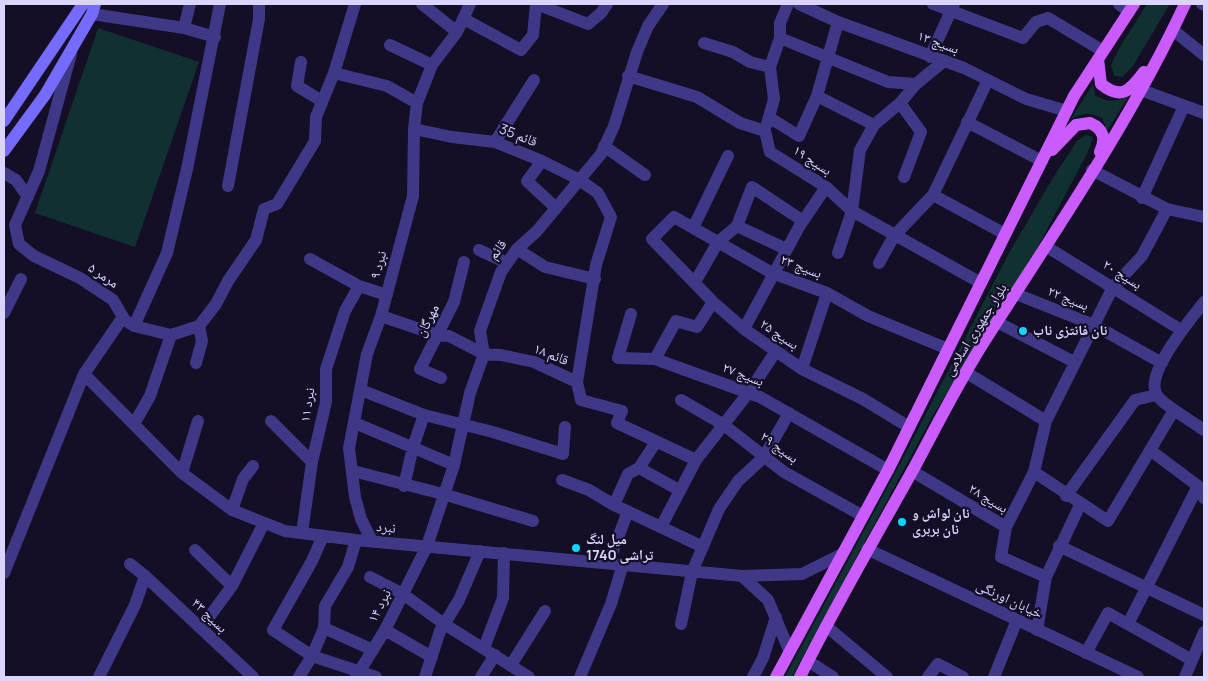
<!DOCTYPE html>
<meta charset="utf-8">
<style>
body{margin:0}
#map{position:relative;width:1208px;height:681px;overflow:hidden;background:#140e26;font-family:Manrope,sans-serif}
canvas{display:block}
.frame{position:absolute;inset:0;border:5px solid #dbd4ff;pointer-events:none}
</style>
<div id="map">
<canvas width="1208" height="681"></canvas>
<div class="frame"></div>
</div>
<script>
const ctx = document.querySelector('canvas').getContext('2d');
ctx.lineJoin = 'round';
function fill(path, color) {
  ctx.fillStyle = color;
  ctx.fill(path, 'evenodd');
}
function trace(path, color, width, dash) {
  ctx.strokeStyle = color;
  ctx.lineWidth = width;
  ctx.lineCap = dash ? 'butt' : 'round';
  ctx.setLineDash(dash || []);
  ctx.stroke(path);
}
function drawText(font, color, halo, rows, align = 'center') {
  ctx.font = font + ' Manrope,"Noto Naskh Arabic",sans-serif';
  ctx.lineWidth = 4.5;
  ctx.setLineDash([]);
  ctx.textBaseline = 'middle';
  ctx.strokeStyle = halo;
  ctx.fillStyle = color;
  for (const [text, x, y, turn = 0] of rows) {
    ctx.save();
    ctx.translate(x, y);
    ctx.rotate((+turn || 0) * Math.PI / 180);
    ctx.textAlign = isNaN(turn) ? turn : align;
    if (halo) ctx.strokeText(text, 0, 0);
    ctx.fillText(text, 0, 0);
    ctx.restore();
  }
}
fill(new Path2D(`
 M1147,4h23l-37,62 -11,11 -8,-1 -3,-11 9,-18z
 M98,28l101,34 -64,185 -100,-34z
 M1093,84l2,11c13,8 20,7 34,1l-22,35 -5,-13c-12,-6 -19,-5 -31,1z
 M1086,135l7,2 -5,15 -52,98 -104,167 -140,260h-7l117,-217 107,-207 45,-77 23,-35z`), '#113031');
trace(new Path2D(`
 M422,4l35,28
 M799,4l39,18 126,46 62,31 41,12
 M933,4l90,34 13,-16 12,-4 55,33
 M1119,4l10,8
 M1202,4l2,1
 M92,14l92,14 31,9
 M464,19l57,31 12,-15 3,-31 52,20 13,-11 6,-9
 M184,28l6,-24
 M1173,30l31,25
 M780,38l108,44 28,2
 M704,43l29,9 17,10 20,5
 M390,45l42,20
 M930,57l24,-53
 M301,62l-4,24 25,15
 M334,73l53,13 30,17
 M628,76l69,21 43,26 25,8 5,21 56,35 26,24 129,72
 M1141,90l63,23
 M817,96l57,29
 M900,103l21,29 -17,45
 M770,118l29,18 18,-40 21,-74
 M967,122l75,39
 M767,124l7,-25 -4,-32 10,-29v-15l8,-19
 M414,129l38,8 43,5 47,19 36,18 20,14 13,24 -15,48 -19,117
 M495,142l39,-62
 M604,146l41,29
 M542,161l-15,20 29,27
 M1092,170l75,39 37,8
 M4,173l12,7 12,17
 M228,186l31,-167v-15
 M933,195l72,39
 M1142,198l42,-92
 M737,226l49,23
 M693,228l35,-72
 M1047,247l134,83
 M517,249l28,18 50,12
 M479,250l28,13
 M838,253l14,-42 8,-61 14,-25 26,-22 16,-19 28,-23
 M310,259l49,27 28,9
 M879,263l15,-27 39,-41 55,-115
 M695,282l23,-40 19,-16 15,-39 51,34
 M1016,294l78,31 68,38
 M4,313l17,-34
 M631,314l-13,44 37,1 105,38 128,73
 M381,316l56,19 12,1 35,18 17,1 33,7 43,20 4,18 41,11 -5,12 79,37
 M128,322l6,4 33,-73 20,-84 33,-165
 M997,322l77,40
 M134,326l37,9 28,-9 17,-22 12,-23 28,-41 8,-31 13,-5 38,-63 1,-24 18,-44 21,-69
 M744,329l55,-102 27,-40
 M655,359l21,-38 21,6 16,-25
 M196,363l6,-22 -3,-15
 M802,369l25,-76
 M967,373l79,48
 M84,374l98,99 50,37 53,21 71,9 386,36 60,-2 40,-20
 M441,378l-21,-9 34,-67 10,-40
 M361,390l63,25 69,17 70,22 2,-27
 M681,400l43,25 60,47 79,44
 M1174,410l30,20
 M271,421l41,41
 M355,423l99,42
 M134,424l16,-28 21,-61
 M909,427l-46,-28 -61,-30 -58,-40 -31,-27 -61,-63 22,-22 98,56 55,20 41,23 80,33
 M1150,450l48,36 6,12
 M639,468l40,22
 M353,471l90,23 90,27
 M912,471l94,56
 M1034,472l74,49 66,-111c-5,-4 -14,-9 -17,-15 -14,-21 35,-77 47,-93
 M182,473l16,-52
 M562,480l27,10 25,15 89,42
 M404,486l9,-39 11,-32
 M1066,496l69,-96 21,-5
 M614,505l14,-31 11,-6 17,-26
 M232,510l11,-31 10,-13
 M661,527l35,-67 53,-68 27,-41
 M302,533l10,-71 14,-60v-33l19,-58 14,-25
 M323,536l-11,25 -39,69 39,26 64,21
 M372,541l-11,-22 -6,-22 -6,-49 18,-94 14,-38 32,-120 1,-67 3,-26 15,-38 25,-33 13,-28
 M1059,546l145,69
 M195,550l37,36
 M609,562l19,-51
 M4,573l80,-199 39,-57 -10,-17 -33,-22 -46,-22 -15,-12 -4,-19 24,-54 32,-117
 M145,576l108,101
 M742,576l26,24 21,50
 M370,577l33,17 41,30 85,53
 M1046,577l-45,-20 5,-30 28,-55 12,-51 67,-134 29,-31 25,-47
 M681,624l11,-52 27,-63 19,-28 26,-24 25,-44
 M1128,624l70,-138
 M826,626l61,51
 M201,628l31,-42 32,-63
 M324,628l49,22
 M385,630l47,27
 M1037,630l9,-53 34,-72
 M484,648l19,-50 1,-45
 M1086,653l22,-40 84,47
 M808,661l25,16
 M511,665l34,-54
 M99,677l36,-72 10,-29 -15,-12
 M299,677l13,-21 12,-28 1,-22 23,-39 8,-27
 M356,677l29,-47 42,-84 27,-81 16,-72 14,-39 -4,-23 21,-59 16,-23 20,-18 64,-77 13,-28 23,-74 11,-26 15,-22
 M425,677l15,-46 19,-31 21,-49
 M481,677l14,-22
 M580,677l31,-73 12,-40
 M753,677l10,-19 13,-41
 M928,677l10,-13 25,13
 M994,677l23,-57
 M1185,677l19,-45`), '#3f3887', 12);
trace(new Path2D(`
 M867,549l271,128`), '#3f3887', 12);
trace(new Path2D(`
 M4,121l79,-117
 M4,151l41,-56 47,-81 3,-10`), '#766bff', 12);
trace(new Path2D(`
 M1098,59l3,25c21,17 29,6 43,-12
 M1052,150l24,-25 14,-2c14,6 16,16 10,29
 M776,677l112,-207 186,-374 60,-92
 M800,677c35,-71 75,-139 114,-209 22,-41 43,-83 68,-123 71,-111 147,-221 203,-341`), '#ca5bff', 12);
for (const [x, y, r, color] of [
 [1023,331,5,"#00d8ff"],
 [902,522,5,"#00d8ff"],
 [576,548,5,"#00d8ff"]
]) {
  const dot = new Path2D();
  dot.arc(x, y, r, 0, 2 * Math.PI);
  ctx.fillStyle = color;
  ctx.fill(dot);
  trace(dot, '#140e26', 2);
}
drawText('14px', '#dbd4ff', '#140e26', [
 ["بسیج ۱۳",938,43,20],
 ["قائم 35",518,136,21],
 ["بسیج ۱۹",812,161,33],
 ["قائم",498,250,-54],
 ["نبرد ۹",379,265,-75],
 ["بسیج ۲۳",801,267,21],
 ["بسیج ۲۰",1122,275,32],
 ["مرمر ۵",103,276,34],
 ["بسیج ۲۲",1068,299,22],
 ["مهرگان",428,321,-63],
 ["بلوار جمهوری اسلامی",976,330,-58],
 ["بسیج ۲۵",779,335,34],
 ["قائم ۱۸",551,355,22],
 ["بسیج ۲۷",743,375,21],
 ["نبرد ۱۱",308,405,-81],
 ["بسیج ۲۹",779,448,36],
 ["بسیج ۲۸",988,499,31],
 ["نبرد",386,528,5],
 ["خیابان اورنگی",1009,600,25],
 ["نبرد ۱۴",380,606,-63],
 ["بسیج ۴۳",209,616,44]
]);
drawText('bold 14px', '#dbd4ff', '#140e26', [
 ["نان فانتزی ناب",1033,331],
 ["نان لواش و",912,514],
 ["نان بربری",912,530],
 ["میل لنگ",586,540],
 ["تراشی 1740",586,556]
], 'left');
</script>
